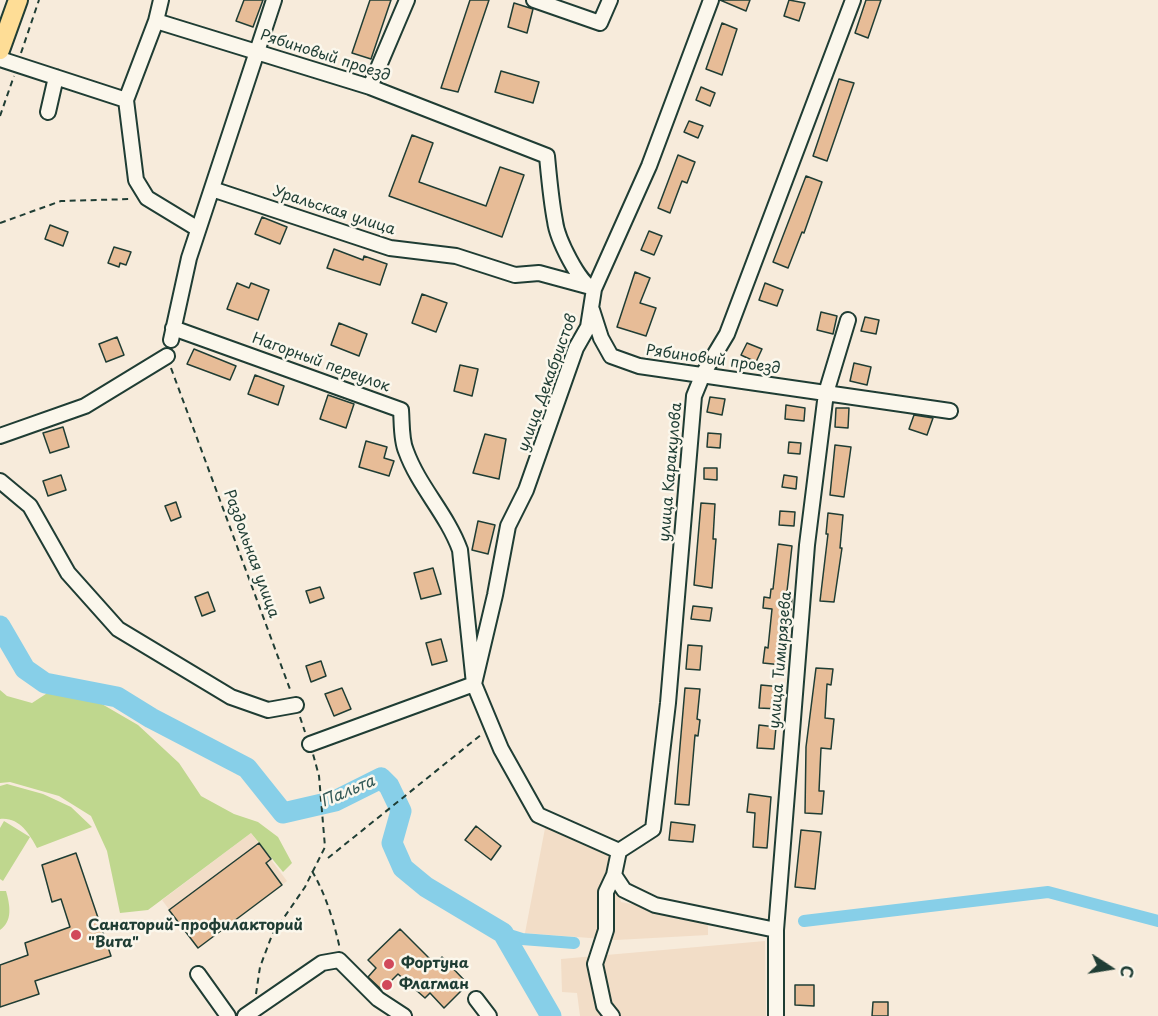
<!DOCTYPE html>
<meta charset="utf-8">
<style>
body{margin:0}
#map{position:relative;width:1158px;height:1016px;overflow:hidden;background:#f7ebdb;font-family:"Playpen Sans",sans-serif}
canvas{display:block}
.north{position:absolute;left:1080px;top:938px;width:60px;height:60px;-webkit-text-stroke:4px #fbf7ec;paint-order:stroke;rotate:102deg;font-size:16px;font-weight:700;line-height:24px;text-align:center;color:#1f3d34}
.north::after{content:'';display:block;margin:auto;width:21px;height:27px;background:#1f3d34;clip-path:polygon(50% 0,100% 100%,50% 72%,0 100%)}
</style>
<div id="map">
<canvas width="1158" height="1016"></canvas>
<div class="north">С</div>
</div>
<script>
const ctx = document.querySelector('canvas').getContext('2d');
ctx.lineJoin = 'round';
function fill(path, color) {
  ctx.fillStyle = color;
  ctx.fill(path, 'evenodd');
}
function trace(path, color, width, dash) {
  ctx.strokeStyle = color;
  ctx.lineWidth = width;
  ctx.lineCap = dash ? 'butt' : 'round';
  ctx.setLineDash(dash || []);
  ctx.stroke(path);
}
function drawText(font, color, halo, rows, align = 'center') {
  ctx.font = font + ' "Playpen Sans",sans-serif';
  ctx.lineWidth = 5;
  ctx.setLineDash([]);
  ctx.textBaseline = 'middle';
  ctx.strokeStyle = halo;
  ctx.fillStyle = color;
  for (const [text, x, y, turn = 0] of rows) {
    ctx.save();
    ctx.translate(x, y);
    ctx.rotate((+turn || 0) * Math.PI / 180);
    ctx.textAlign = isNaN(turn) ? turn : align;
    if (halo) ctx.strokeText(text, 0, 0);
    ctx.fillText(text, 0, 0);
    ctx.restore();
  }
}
fill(new Path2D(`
 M546,823l63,27 12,52 87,17v16l-92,5 -91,-7z
 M251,833l36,48 -89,67 -36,-48z
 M765,941l1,75h-186l-3,-23 -15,-1 -1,-33z`), '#f2ddc7');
fill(new Path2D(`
 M0,690l7,6 25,7 20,-13 43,10 43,25 41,38 22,33 33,18 24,8 20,15 14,26 -9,9 -32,-39 -103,77 -28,3 -13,-62 -16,-35 -32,-20 -49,-14 -10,1z
 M7,784l36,10 28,13 21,20 -55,21c-8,-15 -18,-31 -37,-29v-33z
 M4,821l26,16 -27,44 -3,-2v-51z
 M0,891h6c4,14 7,30 -6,39z`), '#bfd78e');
trace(new Path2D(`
 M804,921l244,-29 110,29
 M503,933l19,6 52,4`), '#87cfe8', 12);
trace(new Path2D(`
 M0,626l25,43 20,14 72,14 34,21 96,50 36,45 52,-12 46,-23 8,8 12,25 -9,32 11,25 23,19 77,46 48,83`), '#87cfe8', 21);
const building = new Path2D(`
 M244,0h19l-10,27 -17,-6z
 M370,0h21l-20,59 -19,-6z
 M470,0h19l-31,92 -17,-4z
 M720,0h30l-4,11z
 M789,0l16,3 -6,18 -15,-5z
 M866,0h15l-13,38 -13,-5z
 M514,3l19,6 -6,24 -19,-6z
 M722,23l15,6 -15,46 -16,-6z
 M501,71l38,11 -6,21 -38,-11z
 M839,79l15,4 -27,78 -14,-5z
 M701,87l14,6 -5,13 -14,-6z
 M689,121l14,5 -5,12 -14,-6z
 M412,135l21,8 -14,39 67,24 14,-39 24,8 -22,62 -113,-41z
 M678,155l17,7 -8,21 -5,-2 -12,32 -12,-5z
 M806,176l16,6 -18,51 -2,-1 -14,36 -15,-6z
 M262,217l25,10 -7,17 -25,-10z
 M50,225l18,7 -5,14 -18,-7z
 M649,231l13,5 -8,19 -13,-5z
 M114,247l17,5 -5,13 -6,-2 -1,4 -11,-4z
 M334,249l29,11 1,-4 23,8 -7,21 -53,-17z
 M635,272l15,6 -10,25 16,5 -10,28 -29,-9z
 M237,283l12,5 2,-5 18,7 -11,30 -31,-11z
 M765,283l18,7 -6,16 -18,-6z
 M422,294l25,9 -11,29 -24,-9z
 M821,312l16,4 -4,18 -16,-4z
 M865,317l14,3 -3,14 -15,-3z
 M339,323l28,11 -8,22 -28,-11z
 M117,337l7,18 -18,7 -7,-18z
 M747,343l15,6 -6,13 -15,-7z
 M194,349l42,17 -6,14 -43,-16z
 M854,363l17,4 -4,18 -17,-4z
 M460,365l18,4 -6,27 -18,-5z
 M255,375l29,11 -6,19 -30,-11z
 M328,395l26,9 -8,24 -26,-9z
 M710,397l15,2 -3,16 -15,-3z
 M786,405l19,3 -1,13 -19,-2z
 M836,408h13l-1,20 -13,-1z
 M914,415l19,3 -6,17 -18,-6z
 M63,427l6,20 -19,6 -7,-20z
 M708,433l13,1 -1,14 -13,-1z
 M485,434l21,5 -7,40 -26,-6z
 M366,441l21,6 -3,11 10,3 -5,15 -30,-9z
 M789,442l12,1 -1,11 -12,-1z
 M835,445l16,2 -7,50 -14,-2z
 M704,468h13v12l-13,-1z
 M61,475l5,15 -18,6 -5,-15z
 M784,475l13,2 -1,12 -14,-2z
 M176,502l5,15 -10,4 -6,-15z
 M701,503l14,1 -2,35h3l-4,49 -18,-3z
 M780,511l15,1 -1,14 -15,-1z
 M828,513l15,2 -3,33h2l-8,54 -14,-1 8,-67h-2z
 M478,521l17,4 -7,29 -16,-4z
 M778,544l14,2 -5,45 1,7h4l-1,12h-4l-5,55 -19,-2 2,-16 3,1 4,-39 -9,-1 1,-11 6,1 1,-9h2z
 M433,568l8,26 -20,5 -7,-26z
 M320,587l4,11 -14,5 -4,-12z
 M208,592l7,19 -13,5 -7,-19z
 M693,606l19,2 -2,13 -19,-2z
 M441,639l6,22 -15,4 -6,-22z
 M688,645l14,1 -2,24 -14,-1z
 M321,661l5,15 -15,6 -5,-16z
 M816,668l17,1 -2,16 -4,-1 -2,34 9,1 -3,30 -10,-1 -2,43h5l-2,23 -17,-1 1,-66z
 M761,685l21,2 -2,22 -21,-1z
 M342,688l9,21 -17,7 -9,-22z
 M685,688l15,1 -3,30 3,1 -2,16 -3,-1 -6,70 -14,-1z
 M759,725l17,2 -2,22 -17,-1z
 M749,794l22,3 -4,51 -14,-1 2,-34 -8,-1z
 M671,822l24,3 -2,17 -24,-2z
 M476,826l25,20 -10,14 -26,-20z
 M801,830l20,2 -6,57 -20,-2z
 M259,843l12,16 -5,4 16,22 -84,63 -29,-38z
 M76,853l35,103 -76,25 4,13 -39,13v-42l28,-10 -3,-12 45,-16 -9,-28 -9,3 -10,-37z
 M400,929l35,35 7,-7 26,27 -24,24 -14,-15 -5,5 -27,-24 -16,16 -14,-13 8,-9 -8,-8z
 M795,985h19v21l-19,-1z
 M873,1002h15v14h-16z`);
fill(building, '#e7bc97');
trace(building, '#1f3d34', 1.5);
const minor = new Path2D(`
 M534,0l66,23 10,-23
 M156,21l5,-21
 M0,59l126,41 30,-79 214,66 177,69c2,21 4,44 8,65 2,17 24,63 39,68
 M370,87l37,-87
 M126,100l10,80 11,18 51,31
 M48,112l8,-35
 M212,189l178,59 66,8 59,19 24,-2 48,13
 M592,310l9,28 10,18 28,10 311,45
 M173,328l228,82c1,12 0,30 5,41 13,36 41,63 54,99l14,134 27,65 37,66 81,36 -5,24 10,15 31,15 121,25
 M171,340l18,-82 85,-258
 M0,436l85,-30 82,-50
 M0,481l30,25 38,67 50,56 113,68 37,13 28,-5
 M310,744l164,-60 21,-89 13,-69 18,-36 50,-142 12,-21 6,-38 55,-123 62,-166
 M619,851l34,-22 15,-126 26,-307 9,-22 24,-40 126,-334
 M198,974l30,42
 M476,999l13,17
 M245,1016l77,-53 17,-3 39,39 26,17
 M612,1016l-8,-10 -9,-42 11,-34v-38l8,-17
 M776,1016v-86l31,-385 19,-152 22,-73`);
const major = new Path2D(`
 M0,50l18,-50`);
trace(minor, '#1f3d34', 18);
trace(major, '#1f3d34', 22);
trace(new Path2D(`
 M21,53l18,-53
 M0,116l14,-40
 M0,223l61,-22 71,-2
 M171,368l120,324
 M300,717l5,15
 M328,858l154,-124
 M312,871c14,24 22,51 28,78
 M256,994l4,-27 12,-32 33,-48 20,-40 -6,-71 -6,-22`), '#1f3d34', 2, [6, 4.5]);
trace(minor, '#fbf7ec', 14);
trace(major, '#fedd96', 18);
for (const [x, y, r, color] of [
 [76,935,6,"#d1495b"],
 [389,964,6,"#d1495b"],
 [387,985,6,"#d1495b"]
]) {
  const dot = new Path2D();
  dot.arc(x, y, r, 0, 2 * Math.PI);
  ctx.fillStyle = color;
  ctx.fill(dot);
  trace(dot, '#fbf7ec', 2);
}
drawText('15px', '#1f3d34', '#fbf7ec', [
 ["Рябиновый проезд",325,56,18],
 ["Уральская улица",334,211,18],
 ["Рябиновый проезд",713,360,8],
 ["Нагорный переулок",321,363,20],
 ["улица Декабристов",548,383,-70],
 ["улица Каракулова",671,472,-85],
 ["Раздольная улица",251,554,70],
 ["улица Тимирязева",781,660,-85]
]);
drawText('bold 15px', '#1f3d34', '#fbf7ec', [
 ["Санаторий-профилакторий",88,926],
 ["\"Вита\"",88,943],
 ["Фортуна",401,964],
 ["Флагман",399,985]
], 'left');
drawText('italic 16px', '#345a58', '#fbf7ec', [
 ["Пальта",348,792,-23]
]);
</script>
